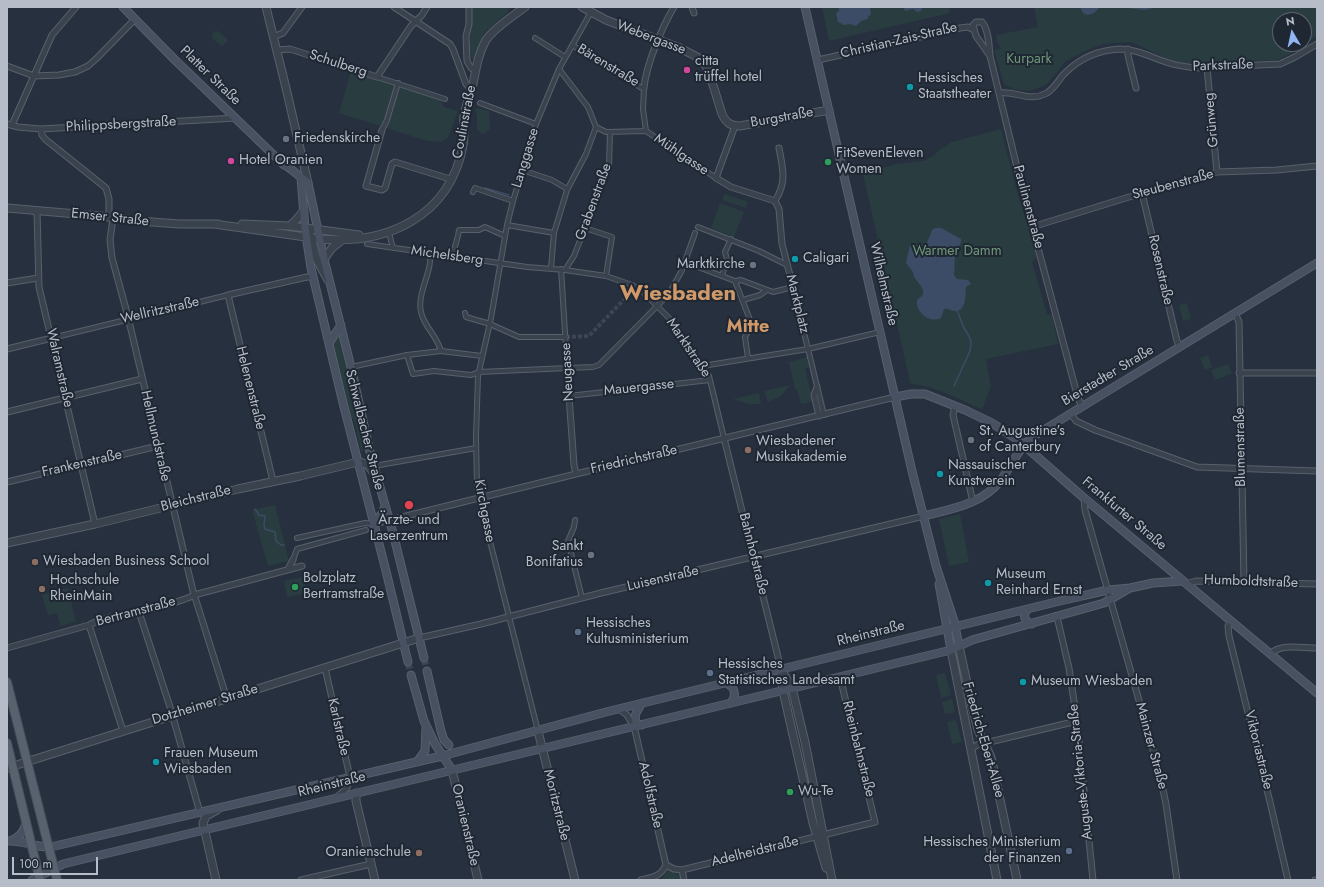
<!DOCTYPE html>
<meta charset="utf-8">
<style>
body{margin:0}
#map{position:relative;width:1324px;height:887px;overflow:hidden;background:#26303e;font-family:Jost,sans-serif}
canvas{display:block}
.frame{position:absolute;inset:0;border:8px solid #b6bdc9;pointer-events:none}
.north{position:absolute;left:1272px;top:12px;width:40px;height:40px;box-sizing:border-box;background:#1f2733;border:1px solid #5b636f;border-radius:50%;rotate:351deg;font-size:11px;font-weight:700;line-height:16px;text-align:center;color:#b6bdc9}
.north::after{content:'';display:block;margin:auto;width:14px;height:18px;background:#91b4f2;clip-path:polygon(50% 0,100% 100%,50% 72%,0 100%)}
.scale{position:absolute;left:12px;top:857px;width:86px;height:18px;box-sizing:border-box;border:2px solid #b6bdc9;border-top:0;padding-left:5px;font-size:12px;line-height:14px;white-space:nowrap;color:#b6bdc9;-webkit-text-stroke:3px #1f2733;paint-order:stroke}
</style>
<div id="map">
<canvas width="1324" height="887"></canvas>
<div class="frame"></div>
<div class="north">N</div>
<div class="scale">100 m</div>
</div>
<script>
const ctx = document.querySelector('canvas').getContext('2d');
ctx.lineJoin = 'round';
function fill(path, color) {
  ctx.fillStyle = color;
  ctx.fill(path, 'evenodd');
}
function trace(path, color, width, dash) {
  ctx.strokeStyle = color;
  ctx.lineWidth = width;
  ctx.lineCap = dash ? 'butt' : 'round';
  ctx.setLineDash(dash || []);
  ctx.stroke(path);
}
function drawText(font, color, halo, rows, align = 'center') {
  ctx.font = font + ' Jost,sans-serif';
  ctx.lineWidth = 4;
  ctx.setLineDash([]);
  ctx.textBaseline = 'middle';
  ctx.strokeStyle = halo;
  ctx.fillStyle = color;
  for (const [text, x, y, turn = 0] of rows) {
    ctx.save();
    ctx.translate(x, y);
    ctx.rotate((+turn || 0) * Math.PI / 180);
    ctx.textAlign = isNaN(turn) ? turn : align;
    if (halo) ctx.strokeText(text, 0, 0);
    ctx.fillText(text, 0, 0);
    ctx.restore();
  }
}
fill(new Path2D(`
 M471,7h41l-4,2v3l-24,21 -12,28 -2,-12z
 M822,7h127l1,6 -121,28z
 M1034,7h283v29l-27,18 -13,6 -71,3h-23l-13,-3 -34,-16 -7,-2 -25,2 -17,6 -21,11 -20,24 -17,6 -16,-2 -9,-5 -10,-34 7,-1 -1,-4h-2l-2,-10 42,-8zM1280,20h24v24h-24z
 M218,31l10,9 -6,6 -10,-8 1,-6z
 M351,71l89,29 4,7 14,4 -10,27 -7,4 -14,-1 -88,-28z
 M477,108l12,3 1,17 -4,5 -5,1 -4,-5v-14l-2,-5z
 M1001,129l15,59 21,69 -5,5 15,52 5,1 6,29 -72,15 5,28 -9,22c-23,-9 -45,-23 -70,-25l-2,-2 -47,-208 33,-10 28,-3 9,-5 8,-7 11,-7z
 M725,194l23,8 -2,6 -24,-8z
 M720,203l24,9 -10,25 -23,-9z
 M1187,303l4,16 -8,2 -4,-16z
 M338,331l30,119 -7,1 -6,-28 -7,-13 -18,-77z
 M1208,355l4,12 -7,3 -5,-12z
 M807,357l2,10 -4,2 8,32 -12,3 -4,-14 -2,-1 -6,-27z
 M1228,364l4,9 -17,7 -4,-10z
 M790,385l-9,11 -13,6 -4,-11z
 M759,393l2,11h-13l-15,-5z
 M275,505l14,56 -21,5 -16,-56z
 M960,514l9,48 -20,4 -10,-47z
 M303,577l4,16 -20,4 -3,-16z
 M68,588l8,34 -16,4 -3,-13 -9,2 -6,-20z
 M945,673l6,22 -10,3 -5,-23z
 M952,699l3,13 -10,2 -3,-12z
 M956,720l6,22 -10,2 -5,-22z
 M668,870l14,6 1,4h-22z`), '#293d40');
fill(new Path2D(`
 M843,7h27l1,8 -3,1v3l-7,2 -5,5 -6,-2 -7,1 -2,-2 -3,-1 -2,-9 3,-2v-3z
 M901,7h22l-2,4 -4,1 -4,-3 -8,2 -1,-3z
 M1080,7h20l-6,6 -6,2 -5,-2z
 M1120,7h36l-11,3z
 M935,228h6l20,11v3l-6,13 -1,20 3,4 11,1 3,4 -5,3c-1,6 1,22 -9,24 -4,1 -8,-3 -13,-2l-3,9c-11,6 -26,-6 -24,-18l6,-5v-5l-2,-4 -7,-9 -1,-5 -7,-9 4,-18 16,-1 4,-8 2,-6z`), '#3c4c66');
trace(new Path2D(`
 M485,188l24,7
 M954,386l16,-35 1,-8 -1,-5 -7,-12 -6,-16
 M255,509l4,6 6,1 -1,9 1,4 10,3 1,9 5,4h3`), '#3c4c66', 1.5);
trace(new Path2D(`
 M566,337l23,-1 47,-49`), '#3c4553', 4, [4, 2]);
trace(new Path2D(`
 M424,658l3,13
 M408,662l3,13`), '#3c4553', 7, [7, 3.5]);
const pedestrian = new Path2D(`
 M535,38l30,19
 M572,45l68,42 4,1 -1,21 3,22
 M559,69l29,38 8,20 10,5 40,-1 70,47
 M377,77l68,22
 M480,103l56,21
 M382,130l5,-10 11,-37
 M522,170l30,10 15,9
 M473,192l2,-4 38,13
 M507,225l47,8
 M698,227l61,24 28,14
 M585,228l27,9 -6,39
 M389,233l4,15
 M367,244l160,23 38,3 41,6 26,9 11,7 26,26 40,58 15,62
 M431,254c-1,6 -1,12 -3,18 -4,15 -12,31 -5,46 5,12 14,19 18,33
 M452,257l6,-21 1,-6h20l6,-3 20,9
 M685,262l50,19 6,-1 32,12 20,-5 31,128
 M551,268l3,-35 13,-43 19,-36 10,-27
 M561,269l8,127 141,-16
 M565,270l9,-14 35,-91 1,-33
 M722,276l5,-17 -2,-7 6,-13
 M735,281l17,44 -7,12 3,21
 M743,300l17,-5 7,-5
 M465,313l1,4 24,7 29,13h47
 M52,338l176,-43
 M407,355l6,19 21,-3 37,4 8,-3 89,-4 25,-1 6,-2 70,-71 13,-24 13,-37
 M702,366l106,-17 72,-17
 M351,367l56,-12 34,-4 41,5
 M374,466l102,-18
 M575,520l-1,7 -6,14 14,57
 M297,538l68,-15 9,1
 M293,560l4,-11 69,-19
 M538,731l-59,-233 -2,-11 -1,-51 2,-60 13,-58 16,-93 6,-24 23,-77 23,-55 32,-57`);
const minor = new Path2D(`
 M394,7l56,37 3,5 13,35 5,5
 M469,7v17l-3,12 1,25 4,7 4,1
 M692,7l2,6
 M273,37l10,-4 19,-26
 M1128,49v6l8,33
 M277,50l13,-1 87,28 34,-51 11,-11 5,-8
 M990,56l-14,-20 -3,-11 3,-3h6c7,8 7,24 8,34l32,132 56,210 4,9
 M818,60l142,-32 8,-1 6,3
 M7,66l27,10 25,-1 16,-3 13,-6 9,-8 38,-39
 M1207,68l10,104
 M644,88c2,-23 18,-61 30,-81
 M999,93c17,-3 29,10 48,0 8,-5 12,-14 18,-20 15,-15 34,-23 55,-24 18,0 32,9 49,14 9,3 18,4 27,5l84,-4 15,-7 22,-13
 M7,124l11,3 23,2 195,-11
 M12,125l40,-90 24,-28
 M735,126l-19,52 15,9 44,14
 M41,129l1,6 3,4 61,49 3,11v18
 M382,130l-16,56 16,4 3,-2 7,-24 3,-2 55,17
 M1142,193l35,148 3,6
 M775,201l4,8 3,35 11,43
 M775,201c12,-19 8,-32 4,-53
 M37,211l2,76 56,237
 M113,218l-3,22 2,18 15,55 66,278 34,108
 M1032,227l110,-34 75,-21 60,-2 40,-4
 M7,283l31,-5
 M1235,313l4,9 5,260
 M7,349l45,-11
 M1239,373h78
 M817,387l-3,8 5,21
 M569,396l5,69 2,9
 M955,406l-2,9 20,87
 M7,412l135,-33
 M1071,414l5,7 19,9 102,37 120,4
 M724,438l57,231
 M273,481l-45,-186 79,-18h6
 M7,482l151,-36
 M1084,498l1,12 74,261 7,33 11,76
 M374,524l202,-50 319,-77
 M288,569l5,-9
 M1186,584l10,-3 121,3
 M139,612l32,98 29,103
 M1057,617l12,51 8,53 16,159
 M1231,621l-3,5 1,10 41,166 18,78
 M89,625l34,106
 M419,638l62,-14 120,-31 323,-77
 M7,648l82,-23c17,-9 35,-10 54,-14 19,-4 38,-10 55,-17l104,-28
 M1270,654c11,-11 32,-6 47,-6
 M325,668l25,109 -3,11 -10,9
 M619,709l8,6 7,11 32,139
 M971,749l6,-4 100,-24
 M666,865l8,4 8,1 193,-48 -35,-145
 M682,870l2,10
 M301,880l70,-16
 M641,880c12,-3 19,-3 25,-15
 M1315,880h2`);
const tertiary = new Path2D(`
 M266,7l20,81 22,95
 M582,7l24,13 74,28 21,11 7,10 14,45c4,9 9,12 18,12l89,-16
 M7,208l93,8 39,5 40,3h39
 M214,224l106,15c67,6 129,-22 143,-93 2,-10 0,-20 1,-30 2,-11 6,-22 9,-32 3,-15 5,-30 13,-44 8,-12 27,-24 39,-33
 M242,224l48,2 69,9
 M290,226l7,-7 7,-9
 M310,234l7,26 11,20
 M324,259l8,-11 9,-7
 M7,543l88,-19 143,-35 62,-13 58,-14 9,2 9,12
 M959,646l13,60 6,24 13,27 26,123
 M951,650l46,230
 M781,669l11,19 13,54 27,138
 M781,672l2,19 30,132 13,45
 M538,731l37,149
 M7,768l412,-130
 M452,770l26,110
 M356,793v8l19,79
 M216,880l-13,-57 3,-7 11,-6`);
const secondary = new Path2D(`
 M123,7l52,53 109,105
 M805,7l107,464 24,95 18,55 5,25
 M281,162l11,8 16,13 16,76 27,108 19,85 23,81 31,125
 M301,178l4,50 6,40 32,135 43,168 22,91
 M329,343l12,-18
 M895,397l16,-3h14l40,16 27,13 26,17 66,58 233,195
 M924,516c27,-7 59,-12 77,-36 11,-15 18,-33 33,-44l283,-173
 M374,524l9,-12 2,-6
 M939,584l12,66
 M1028,609c-6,5 -4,13 4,15
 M427,671l14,60 3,9 5,5
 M411,675l13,46 11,23 17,26
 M726,683c9,4 11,12 5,20
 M642,703c-4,7 -10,13 -5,21l5,1
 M417,762l8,-11 1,-24
 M9,841c16,-1 30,9 46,5l387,-90 164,-44 454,-111 48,-11 22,-2 23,-5 30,-2
 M10,841c9,-3 14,-9 16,-18
 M32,880l31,-16 888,-214 21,-10 132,-37 24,-14`);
const primary = new Path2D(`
 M7,682l50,198
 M7,743l33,137`);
trace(pedestrian, '#58606c', 6);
trace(minor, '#58606c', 7);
trace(tertiary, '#58606c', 9);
trace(secondary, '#58606c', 9);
trace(primary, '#434b57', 10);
trace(pedestrian, '#3a424e', 4);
trace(minor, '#3a424e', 5);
trace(tertiary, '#3a424e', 7);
trace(secondary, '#485161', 7);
trace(primary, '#58616e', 8);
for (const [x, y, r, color] of [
 [687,70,4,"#d1479c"],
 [910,87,4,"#0f9aa8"],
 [286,139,4,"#6b7280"],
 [231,161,4,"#d1479c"],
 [828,162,4,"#2e9e5b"],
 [795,259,4,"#0f9aa8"],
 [753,265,4,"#6b7280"],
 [971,440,4,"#6b7280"],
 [748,450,4,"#8d6e63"],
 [940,474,4,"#0f9aa8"],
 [409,505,5,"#e0444e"],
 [591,555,4,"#6b7280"],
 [35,562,4,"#8d6e63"],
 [988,583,4,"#0f9aa8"],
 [295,587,4,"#2e9e5b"],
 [42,589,4,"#8d6e63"],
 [578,632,4,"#5c6f8a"],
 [710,673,4,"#5c6f8a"],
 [1023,682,4,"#0f9aa8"],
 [156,762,4,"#0f9aa8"],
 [790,792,4,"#2e9e5b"],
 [1069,851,4,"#5c6f8a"],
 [419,853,4,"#8d6e63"]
]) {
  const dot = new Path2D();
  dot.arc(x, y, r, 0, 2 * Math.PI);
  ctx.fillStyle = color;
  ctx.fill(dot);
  trace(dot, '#1f2733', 1.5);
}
drawText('14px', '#b6bdc9', '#1f2733', [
 ["Webergasse",651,38,21],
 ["Christian-Zais-Straße",899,41,-13],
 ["Schulberg",338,64,18],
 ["Bärenstraße",608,66,31],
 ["Parkstraße",1223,66,-2],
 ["Platter Straße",210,76,44],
 ["Burgstraße",782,118,-10],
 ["Grünweg",1212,120,-95],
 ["Coulinstraße",465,122,-79],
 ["Philippsbergstraße",121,125,-3],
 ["Mühlgasse",681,155,34],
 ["Langgasse",526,158,-73],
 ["Steubenstraße",1173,185,-15],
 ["Grabenstraße",594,202,-70],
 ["Paulinenstraße",1028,207,75],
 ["Emser Straße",110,218,6],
 ["Michelsberg",447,256,8],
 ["Rosenstraße",1160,270,77],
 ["Wilhelmstraße",883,284,77],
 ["Marktplatz",797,304,76],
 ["Wellritzstraße",160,311,-13],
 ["Marktstraße",688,348,56],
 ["Walramstraße",59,368,77],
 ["Neugasse",568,372,-93],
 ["Bierstadter Straße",1108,376,-31],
 ["Helenenstraße",250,388,76],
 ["Mauergasse",639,388,-6],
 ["Schwalbacher Straße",364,430,76],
 ["Hellmundstraße",155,436,77],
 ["Blumenstraße",1241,447,-91],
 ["Friedrichstraße",634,460,-13],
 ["Frankenstraße",82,464,-13],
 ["Bleichstraße",196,499,-14],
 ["Kirchgasse",484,511,79],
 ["Frankfurter Straße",1124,514,40],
 ["Bahnhofstraße",753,554,76],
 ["Luisenstraße",663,579,-13],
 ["Humboldtstraße",1251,582,2],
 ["Bertramstraße",136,612,-15],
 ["Rheinstraße",871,634,-14],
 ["Dotzheimer Straße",205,705,-17],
 ["Karlstraße",338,727,77],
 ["Friedrich-Ebert-Allee",983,740,74],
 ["Mainzer Straße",1151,746,75],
 ["Rheinbahnstraße",858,749,76],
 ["Viktoriastraße",1258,750,76],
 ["Auguste-Viktoria-Straße",1081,772,-96],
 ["Rheinstraße",332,785,-14],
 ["Adolfstraße",650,795,77],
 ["Moritzstraße",556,805,76],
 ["Oranienstraße",465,825,77],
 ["Adelheidstraße",755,852,-14]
]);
drawText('14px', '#6f9879', '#1f2733', [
 ["Kurpark",1029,60],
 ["Warmer Damm",957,252]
]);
drawText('14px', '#b6bdc9', '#1f2733', [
 ["citta",695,62],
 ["trüffel hotel",695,78],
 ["Hessisches",918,79],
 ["Staatstheater",918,95],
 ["Friedenskirche",294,139],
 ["FitSevenEleven",836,154],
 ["Women",836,170],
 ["Hotel Oranien",239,161],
 ["Caligari",803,259],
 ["Marktkirche",745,265,"right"],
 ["St. Augustine’s",979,432],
 ["of Canterbury",979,448],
 ["Wiesbadener",756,442],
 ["Musikakademie",756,458],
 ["Nassauischer",948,466],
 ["Kunstverein",948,482],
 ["Ärzte- und",409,521,"center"],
 ["Laserzentrum",409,537,"center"],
 ["Sankt",583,547,"right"],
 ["Bonifatius",583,563,"right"],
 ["Wiesbaden Business School",43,562],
 ["Museum",996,575],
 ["Reinhard Ernst",996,591],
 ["Bolzplatz",303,579],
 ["Bertramstraße",303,595],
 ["Hochschule",50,581],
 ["RheinMain",50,597],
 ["Hessisches",586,624],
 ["Kultusministerium",586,640],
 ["Hessisches",718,665],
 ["Statistisches Landesamt",718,681],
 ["Museum Wiesbaden",1031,682],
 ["Frauen Museum",164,754],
 ["Wiesbaden",164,770],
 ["Wu-Te",798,792],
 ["Hessisches Ministerium",1061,843,"right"],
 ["der Finanzen",1061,859,"right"],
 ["Oranienschule",411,853,"right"]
], 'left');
drawText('bold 18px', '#cf996a', '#1f2733', [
 ["Mitte",748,328]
]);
drawText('bold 22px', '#cf996a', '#1f2733', [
 ["Wiesbaden",678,295]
]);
</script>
